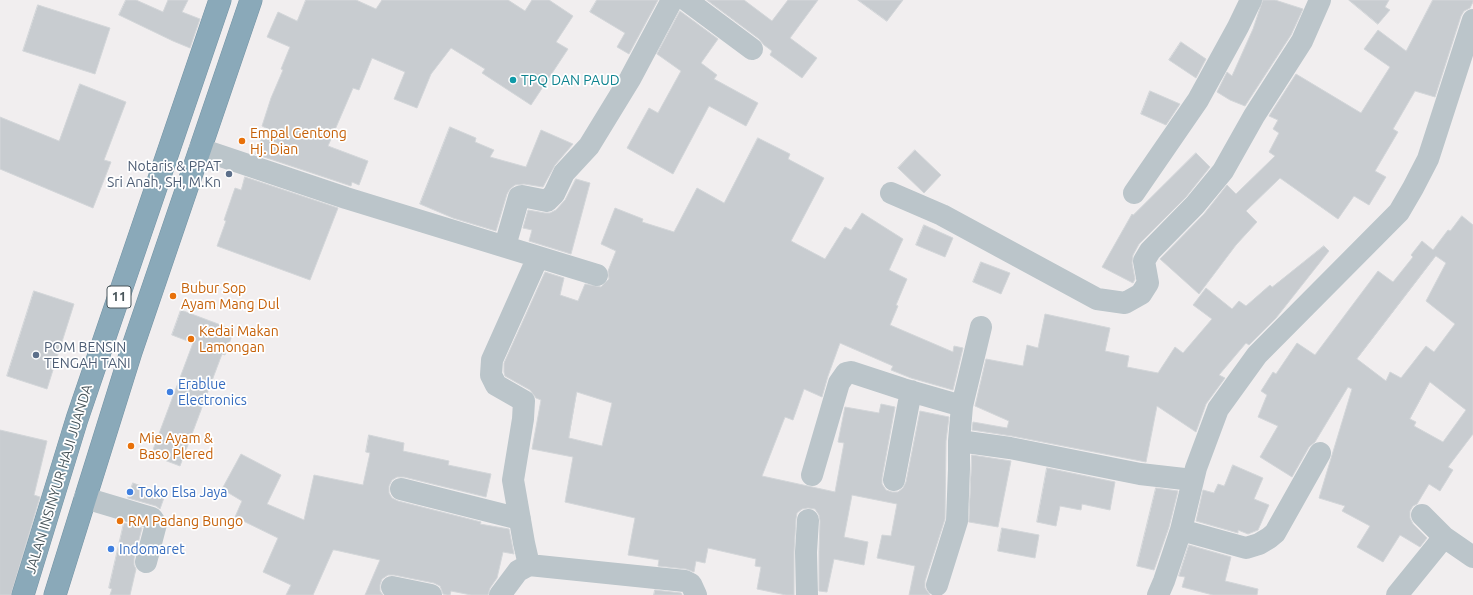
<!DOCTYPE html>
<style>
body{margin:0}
canvas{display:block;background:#f1eeef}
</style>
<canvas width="1473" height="595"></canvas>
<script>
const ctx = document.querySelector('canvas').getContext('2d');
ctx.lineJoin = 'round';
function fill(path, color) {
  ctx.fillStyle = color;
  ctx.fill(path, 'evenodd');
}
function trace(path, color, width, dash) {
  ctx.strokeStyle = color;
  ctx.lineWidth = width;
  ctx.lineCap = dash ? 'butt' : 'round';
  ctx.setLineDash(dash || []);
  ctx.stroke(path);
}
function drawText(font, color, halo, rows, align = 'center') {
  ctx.font = font + ' Ubuntu,sans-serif';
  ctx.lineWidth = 3.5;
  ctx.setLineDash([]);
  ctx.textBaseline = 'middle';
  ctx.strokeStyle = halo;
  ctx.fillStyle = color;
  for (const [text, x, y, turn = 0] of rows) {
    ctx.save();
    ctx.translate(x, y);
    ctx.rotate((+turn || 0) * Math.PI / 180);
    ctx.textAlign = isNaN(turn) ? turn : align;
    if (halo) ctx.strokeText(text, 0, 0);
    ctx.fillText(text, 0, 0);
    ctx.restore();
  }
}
const building = new Path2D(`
 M126,0h10l27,12 5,-12h20l-6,12 18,7 -10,29 -17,-7 -54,-26z
 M306,0h50l20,9 6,-9h126l17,11 7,-11h17l24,16 -17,26 12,7 -37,56 -49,-32 3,-4 -34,-21 -20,26 -14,34 -23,-9 11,-27 -33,-14 -13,32 -6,-2 -25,58 40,15 -9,24 -7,-3 -1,4 -96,-32 11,-26 -4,-2 9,-28 12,-28 -2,-1 9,-22 -23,-10 11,-25 19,9z
 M597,0h61l-29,54 -12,-7 8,-14 -35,-21z
 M707,0h37l28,21 16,-21h30l-28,38 27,20 -15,20 -32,-23 2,-4 -8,-6 -5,-6z
 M858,0h45l-16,21z
 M1263,0h12l28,9 -12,26 -46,71 -15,-6 -13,-8 10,-20 5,4 21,-47z
 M1349,0h40l-4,7 5,3 -12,14z
 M1433,0h40v2l-3,6 -6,3 -3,5 -26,81 -20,-6 -22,38 5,3 -23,39 11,6 -17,28 -15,-9 -16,23 -58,-41 -34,33 11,11 -21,23 -37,49 -39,-35 44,-45 23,-29 9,9 39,-38 -6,-4 10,-19 -6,-4 5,-9 -9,-4 27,-42 65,39 29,-46 -26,-18 14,-19 28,21z
 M38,5l72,23 -15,46 -72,-23z
 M680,11l38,28 -17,24 16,12 -3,4 44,24 -12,23 -37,-20 -36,68 -46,-26 22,-40 9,5 23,-42 -24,-17z
 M1181,42l25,17 -10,19 -27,-18z
 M80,84l46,18 -22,58 7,2 -18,46 -93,-39v-52l59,24z
 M1150,91l30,13 -14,21 -25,-11z
 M450,127l26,11 -1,4 19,8 -4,7 36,10 15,-37 32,14 -18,21 -12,22 -19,-3 -9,1 -5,4 -3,5 -11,37 -43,-13 -33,-14z
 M758,138l32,16 -2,5 36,19 -33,63 34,18 20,-32 6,3 11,-17 41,26 -14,31 18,9 -11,26 2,1 -8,19 63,27 1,-6 9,2 -10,42 -42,-12 -20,-8 2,-4 -53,-23 -12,33 -6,21 -18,-8 -11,31 -8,-3 -23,59 73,16 9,-49 -6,-1 7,-35 34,6 2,-9 14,3 -13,71v6l4,6 6,2h6l5,-4 3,-6 14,-71 29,6 -3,24 -1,78 -20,62v7l5,7h-21l6,-29 -38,-8 5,-23 9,1 6,-32 -45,-9 -8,42 24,5 -4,23 -30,-6 -7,33 -8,-1v-39l1,-31 -1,-6 -4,-6 -7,-1 -6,1 -5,4 -1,6 -2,33v43h-8l-29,-6 4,-22 -6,-1 1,-7 -48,-11 -3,15 -9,-2 -2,11 -8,-3 -28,-3 1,-6 -31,-5 7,-37 -70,-16 8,-45 -41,-8 9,-49 -5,-2 -6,-8 -25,-14 -1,-4v-9l41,-91 19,6 -4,17 18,6 7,-17 16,3 8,-8 -1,-8 8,-20 -15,-7 14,-36 28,11 -1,3 32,10 23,-44 27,15zM577,392l35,11 -10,43 -33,-8z
 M915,150l26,25 -17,18 -26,-25z
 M1196,153l14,14 -24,30 -47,47 -6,11 -1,8 3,16 -2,4 -31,-16 30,-53 1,1z
 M245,177l93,31 -28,72 -93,-34 9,-25 -2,-1 11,-32 6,2z
 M576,179l14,4 -19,71 -42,-13 3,-11 -9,-2 5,-18 17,3h5l6,-3 9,-10z
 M1462,216l11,9v209l-25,33 5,3 -13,21 -11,-7 -12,20 -4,2 -3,5v7l3,6 14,14 -7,9 -20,-12 -17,27 -26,-15 13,-21 -28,-15 3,-5 -26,-8 33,-109 -4,-2 -33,55 -6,5 -17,30 -32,-20 18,-31 -20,-9 9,-22 -6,-4 12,-19 3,2 21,-31 18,12 63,-84 15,11 20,-25 -2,-2 11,-14 11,9 15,-20 2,1zM1436,256l10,7 -20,38 29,23 -21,28 -8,-6 -25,32 -11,-6 -4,9 -29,-22zM1430,382l36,28 -23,32 -29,-16 2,-4 -6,-3z
 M924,225l29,13 -8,19 -29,-12z
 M1324,246l5,5 -53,67 -27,27 -3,-2 -27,32 6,3 -19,26 -10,28 -39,-26 -11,56 -134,-26 -40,-6 1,-8 34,6 2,-7 -34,-15 11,-47 37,7 4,-21 11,3 7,-34 65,14 -5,23 24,5 -2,11 31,6 17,-26 8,6 29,-34 -19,-14 13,-17 26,21 7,-8 7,5 24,-21 2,2z
 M981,262l29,11 -9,21 -28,-12z
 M34,291l40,13 -27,85 -40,-13z
 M181,310l53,20 -9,25 -3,-1 -42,112 -29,-11 42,-112 -21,-8z
 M0,430l47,11 -13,54 6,2 -29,98h-11z
 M369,435l35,8 -1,8 46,10 -1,4 43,9 -5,23 -82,-20h-7l-5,3 -3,6v7l3,5 6,3 83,21 -1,2 29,5 5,25 -11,-2 -6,26 -7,10 -2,7h-17l-20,-4 -1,4h-3l-4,-1 -3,-8 -6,-3 -40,-8h-6l-6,4 -2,6v6l3,4h-18l15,-35 -45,-10h-2l-20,45h-27l5,-10 -28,-13 15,-34 -43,-21 7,-16 -20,-12 19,-35 40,21 -14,29 37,16 10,-45 49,10 7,-32 -4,-1z
 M972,455l39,6 -13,66 -29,-5z
 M1233,465l30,13 -9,21 15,6 -11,25 -10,4 -10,-4v3l-42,-12 7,-31 11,3 4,-9 6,2z
 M1047,468l68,14 -5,28 -28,-6 -1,6 -21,-4 -4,20 -19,-4z
 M133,483l32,12 -5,14 -4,-3 -28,-8z
 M1156,488l22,3 -9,36 -15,43 -17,-4z
 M124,523l18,5 -8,31v6l2,4 -6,26h-20l2,-6 -3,-1z
 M1002,528l37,7 -4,23 -37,-7z
 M1189,545l42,12 -6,24 33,8 -1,6h-44l-31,-8 3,-10 -6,-1z
 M655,590l26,3 1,2h-28z`);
fill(building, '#c8ccd0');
trace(building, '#d3d6d9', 1);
const highway = new Path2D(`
 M23,595l54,-176 143,-419
 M55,595l76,-243 120,-352`);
trace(highway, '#7594a5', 23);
trace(new Path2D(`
 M686,0l66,49
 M200,149l146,49 251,77
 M891,193l51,22 155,84 28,4 16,-9 7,-11 -4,-22 6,-10 45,-46 28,-34 31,-55 48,-75 18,-41
 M1134,193l64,-93 40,-73 13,-27
 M505,246l14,-49 3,-1 25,5 7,-7 10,-21 25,-27 41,-67 42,-79
 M959,441l51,7 130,26 53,6
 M812,475l27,-92 7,-10 5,-1 52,17 59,17
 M894,480l17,-89
 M401,489l119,30
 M85,498l67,20 4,6 -10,38
 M1422,515l22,22 29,20
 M1181,530l65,18 13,-4 10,-6 6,-5 45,-80
 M529,565l-5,-22 -11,-63 10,-61 1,-18 -28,-16 -5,-10 1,-15 46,-103
 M937,585l20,-64 2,-52v-28l3,-35 19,-79
 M392,587l39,8
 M500,595l18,-24 11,-6 156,16 6,3 5,11
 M807,595l-1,-43 2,-32
 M1158,595l6,-14 17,-51 15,-62 22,-59 39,-54 142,-143 14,-24 15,-29 45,-139
 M1397,595l47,-58`), '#bbc5ca', 22);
trace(highway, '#8aa9b9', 22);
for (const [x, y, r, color] of [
 [513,80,4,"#0f9aa8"],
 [242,141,4,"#e8710a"],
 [229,174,4,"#5c6f8a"],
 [173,296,4,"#e8710a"],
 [191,339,4,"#e8710a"],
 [36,355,4,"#5c6f8a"],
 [170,392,4,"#3f7fe0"],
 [131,446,4,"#e8710a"],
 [130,492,4,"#3f7fe0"],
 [120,521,4,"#e8710a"],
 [111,549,4,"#3f7fe0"]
]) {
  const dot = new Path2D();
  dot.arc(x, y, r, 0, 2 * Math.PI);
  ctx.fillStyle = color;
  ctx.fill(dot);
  trace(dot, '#fff', 1.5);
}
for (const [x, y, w] of [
 [119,297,24]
]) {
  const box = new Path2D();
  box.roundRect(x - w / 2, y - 11, w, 22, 3);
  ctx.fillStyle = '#fff';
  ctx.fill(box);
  trace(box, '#48555a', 1);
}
drawText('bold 13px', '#48555a', null, [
 ["11",119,297]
]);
drawText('14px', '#0d838f', '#fff', [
 ["TPQ DAN PAUD",521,80]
], 'left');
drawText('14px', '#c56008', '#fff', [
 ["Empal Gentong",250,133],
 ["Hj. Dian",250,149],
 ["Bubur Sop",181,288],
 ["Ayam Mang Dul",181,304],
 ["Kedai Makan",199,331],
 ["Lamongan",199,347],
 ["Mie Ayam &",139,438],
 ["Baso Plered",139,454],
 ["RM Padang Bungo",128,521]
], 'left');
drawText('14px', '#4e5e75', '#fff', [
 ["Notaris & PPAT",221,166],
 ["Sri Anah, SH, M.Kn",221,182],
 ["POM BENSIN",44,347,"left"],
 ["TENGAH TANI",44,363,"left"]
], 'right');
drawText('14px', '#366cbe', '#fff', [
 ["Erablue",178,384],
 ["Electronics",178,400],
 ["Toko Elsa Jaya",138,492],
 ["Indomaret",119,549]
], 'left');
drawText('14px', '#48555a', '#fff', [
 ["JALAN INSINYUR HAJI JUANDA",59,479,-73]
]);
</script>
